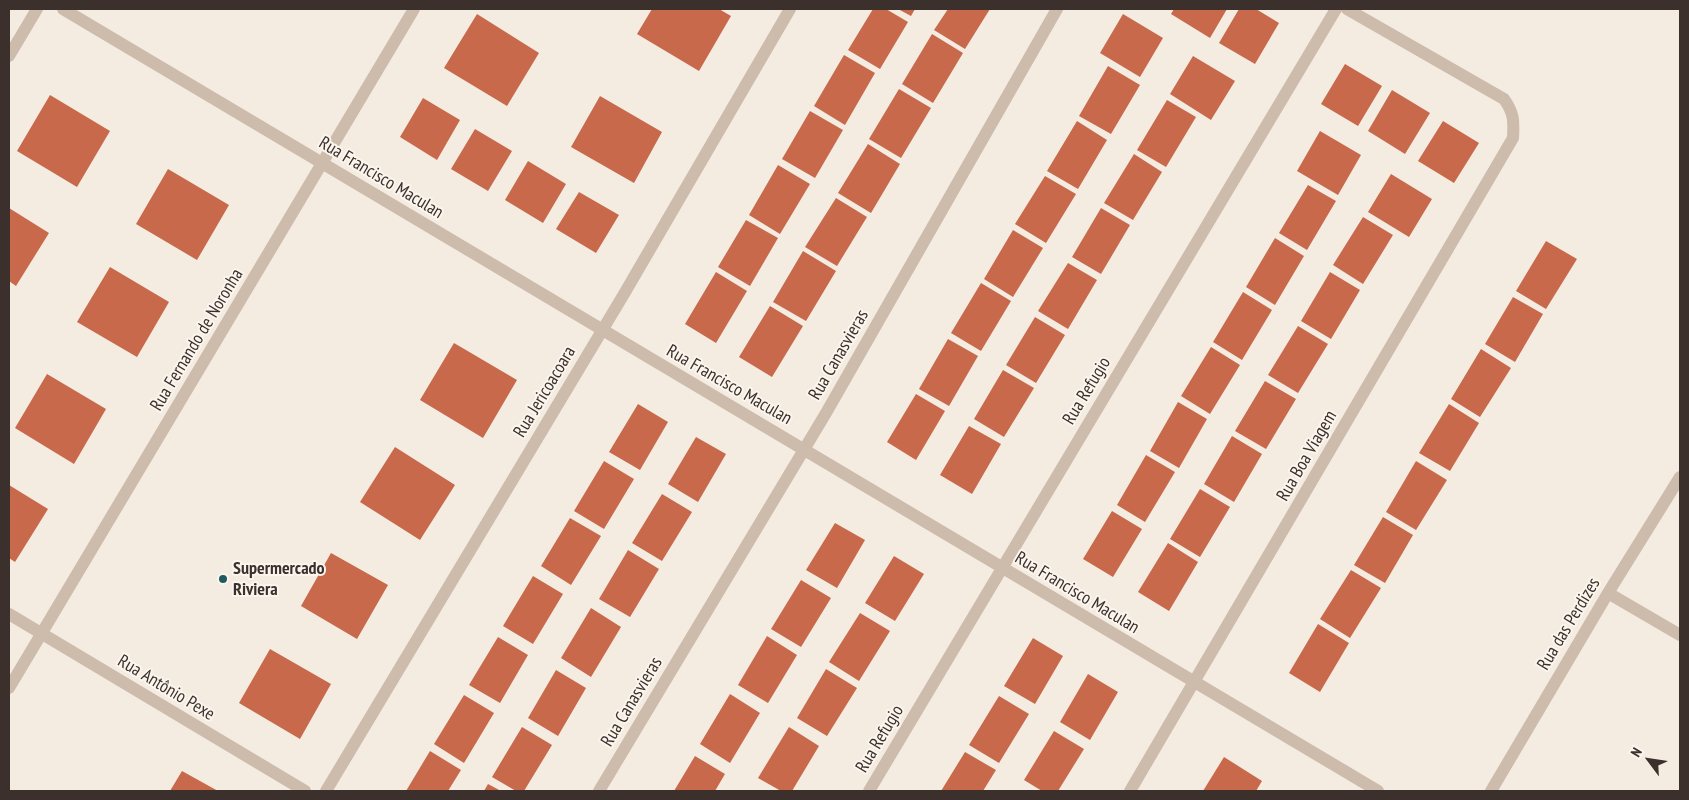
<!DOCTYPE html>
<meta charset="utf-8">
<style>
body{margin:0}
#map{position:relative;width:1689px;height:800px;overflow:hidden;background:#f4ebe1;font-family:"PT Sans Narrow",sans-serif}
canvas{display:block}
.frame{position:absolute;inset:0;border:10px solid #3b302b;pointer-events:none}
.north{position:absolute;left:1624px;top:735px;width:50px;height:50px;-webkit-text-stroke:4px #fbf5ee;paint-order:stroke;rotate:301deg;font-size:14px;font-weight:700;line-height:20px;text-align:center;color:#3b302b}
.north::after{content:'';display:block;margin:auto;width:18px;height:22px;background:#3b302b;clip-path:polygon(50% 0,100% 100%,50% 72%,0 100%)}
</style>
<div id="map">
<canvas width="1689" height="800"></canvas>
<div class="frame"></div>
<div class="north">N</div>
</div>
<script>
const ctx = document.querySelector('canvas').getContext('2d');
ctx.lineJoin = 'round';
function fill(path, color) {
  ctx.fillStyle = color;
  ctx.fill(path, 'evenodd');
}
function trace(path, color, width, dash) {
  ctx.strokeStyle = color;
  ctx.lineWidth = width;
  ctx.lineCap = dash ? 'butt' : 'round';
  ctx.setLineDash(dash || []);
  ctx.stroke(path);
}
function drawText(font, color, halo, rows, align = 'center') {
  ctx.font = font + ' "PT Sans Narrow",sans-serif';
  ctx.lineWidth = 4;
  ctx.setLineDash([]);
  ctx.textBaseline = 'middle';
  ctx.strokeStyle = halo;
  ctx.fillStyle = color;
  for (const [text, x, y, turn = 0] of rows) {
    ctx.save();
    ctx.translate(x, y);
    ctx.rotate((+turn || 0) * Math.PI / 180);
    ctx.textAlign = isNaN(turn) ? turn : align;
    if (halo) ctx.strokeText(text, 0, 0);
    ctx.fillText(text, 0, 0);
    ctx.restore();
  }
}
fill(new Path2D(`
 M652,9h67l12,7 -32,55 -62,-37z
 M873,9h13l22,13 -28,47 -32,-19z
 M898,9h17l-4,7z
 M948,9h42l-25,40 -31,-19z
 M1174,9h53l-17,29 -39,-24z
 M1239,9h17l23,14 -24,41 -36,-21z
 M477,14l62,39 -32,53 -63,-38z
 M1123,14l40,24 -23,39 -40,-24z
 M932,34l31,19 -30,50 -31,-19z
 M844,55l31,18 -30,52 -31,-19z
 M1193,56l42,25 -24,39 -41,-26z
 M1345,64l37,22 -24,40 -37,-22z
 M1108,66l32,19 -29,49 -32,-18z
 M899,89l32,19 -30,50 -32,-19z
 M1392,90l38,23 -25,41 -37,-23z
 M50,95l60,36 -33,56 -60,-36z
 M600,96l62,36 -28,51 -63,-36z
 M423,98l37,22 -23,40 -37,-23z
 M1167,100l29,17 -30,50 -29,-17z
 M810,111l33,19 -28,48 -33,-19z
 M1077,121l30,19 -29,49 -31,-18z
 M1443,121l36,22 -25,40 -36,-22z
 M475,129l37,22 -24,40 -37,-22z
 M1320,131l41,24 -23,40 -41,-24z
 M868,144l32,20 -29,49 -33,-20z
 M1134,154l28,18 -29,48 -29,-17z
 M528,161l38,23 -23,39 -38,-23z
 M778,165l32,19 -30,50 -31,-19z
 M168,169l61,36 -32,55 -61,-36z
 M1391,174l41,25 -23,38 -41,-25z
 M1045,176l31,18 -30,49 -31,-19z
 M1308,185l28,16 -29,49 -28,-17z
 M579,192l40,23 -23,38 -40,-24z
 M836,198l31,19 -30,49 -32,-19z
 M9,208l40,25 -33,53 -7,-5z
 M1101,208l29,17 -29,49 -29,-17z
 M1363,217l30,18 -30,49 -30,-19z
 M746,220l32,18 -28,48 -32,-19z
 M1013,230l30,18 -30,49 -29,-18z
 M1275,238l29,18 -29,49 -29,-18z
 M1546,241l31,18 -31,50 -30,-18z
 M803,251l33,20 -30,50 -33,-19z
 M1068,263l29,17 -29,49 -30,-18z
 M110,267l59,35 -32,55 -60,-35z
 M716,272l31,19 -31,52 -31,-19z
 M1330,272l30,18 -29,49 -30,-18z
 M981,283l30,18 -30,50 -30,-18z
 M1243,292l29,18 -30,50 -29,-18z
 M1513,297l30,17 -28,48 -30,-18z
 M770,306l33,20 -31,51 -33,-20z
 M1035,317l30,18 -29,48 -30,-18z
 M1298,326l30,18 -30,49 -30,-18z
 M948,339l30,17 -29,50 -30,-17z
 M454,343l63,37 -34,58 -63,-38z
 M1211,347l29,18 -30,49 -29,-18z
 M1481,349l30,19 -31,49 -29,-18z
 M1003,370l31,18 -30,49 -30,-18z
 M47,374l59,35 -32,55 -59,-36z
 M1265,381l31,18 -30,50 -31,-18z
 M916,394l29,17 -29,49 -29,-18z
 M1178,402l29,17 -28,49 -29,-17z
 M638,404l30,18 -28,48 -31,-18z
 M1449,404l30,19 -29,48 -31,-18z
 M969,426l32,18 -29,50 -32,-19z
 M1232,436l30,18 -28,48 -30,-18z
 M696,437l30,17 -28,48 -30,-18z
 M395,447l60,38 -35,55 -60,-38z
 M1146,455l29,17 -30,50 -28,-17z
 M604,461l30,18 -30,50 -30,-18z
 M1416,461l31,19 -31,50 -30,-18z
 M9,485l39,24 -33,53 -6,-4z
 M1200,489l30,18 -30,50 -30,-18z
 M662,494l30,18 -30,49 -30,-18z
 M1112,511l30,18 -29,48 -30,-18z
 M1383,517l30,18 -28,48 -31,-18z
 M570,518l31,18 -30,49 -30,-19z
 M835,523l30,17 -28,48 -31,-18z
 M1168,543l30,19 -29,49 -31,-19z
 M628,550l31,19 -29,48 -31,-18z
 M331,553l57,32 -31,54 -56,-33z
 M894,556l30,18 -29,47 -30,-18z
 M1351,570l30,18 -31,50 -30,-19z
 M533,576l30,18 -30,50 -30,-18z
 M801,580l30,18 -30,49 -30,-18z
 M591,608l30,19 -30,50 -30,-19z
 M860,613l30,18 -31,50 -30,-19z
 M1318,624l31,19 -29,49 -31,-19z
 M767,636l30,19 -29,48 -30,-18z
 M498,637l30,18 -28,48 -31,-18z
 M1033,638l30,18 -28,48 -31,-18z
 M270,649l61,35 -31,55 -61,-36z
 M826,669l31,19 -30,48 -30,-18z
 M556,670l30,18 -28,48 -30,-18z
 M1088,674l30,18 -28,48 -30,-18z
 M730,694l30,19 -30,50 -30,-19z
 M464,695l30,18 -30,50 -30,-19z
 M999,696l30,18 -30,49 -30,-18z
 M522,727l30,18 -28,46h-8l-24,-14z
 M789,727l30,19 -27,45h-11l-23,-13z
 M1054,731l30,18 -26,42h-16l-18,-11z
 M430,751l31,19 -13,21h-42z
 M965,752l31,18 -13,21h-42z
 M695,756l30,18 -10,17h-41z
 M1224,757l38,24 -6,10h-53z
 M182,771l36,20h-48z
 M488,784l13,7h-17z`), '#c8694b');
trace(new Path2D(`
 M63,9l1315,782
 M9,56l28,-47
 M1608,593l72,42
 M9,614l296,177
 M9,688l405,-679
 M326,791l298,-497 166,-285
 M599,791l227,-378 231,-404
 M869,791l467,-782
 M1130,791l383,-653c1,-17 1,-25 -9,-39l-157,-90
 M1491,791l117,-198 72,-116`), '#cdbbac', 12);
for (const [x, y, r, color] of [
 [223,579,5,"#1f5a5e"]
]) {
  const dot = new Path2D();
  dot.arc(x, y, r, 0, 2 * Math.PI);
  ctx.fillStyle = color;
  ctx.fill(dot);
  trace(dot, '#fbf5ee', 2);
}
drawText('18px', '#3b302b', '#fbf5ee', [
 ["Rua Francisco Maculan",381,178,31],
 ["Rua Fernando de Noronha",197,340,-59],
 ["Rua Canasvieras",839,355,-60],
 ["Rua Francisco Maculan",729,385,30],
 ["Rua Refugio",1087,391,-59],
 ["Rua Jericoacoara",545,392,-59],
 ["Rua Boa Viagem",1307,456,-60],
 ["Rua Francisco Maculan",1077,593,31],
 ["Rua das Perdizes",1569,624,-59],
 ["Rua Antônio Pexe",166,688,31],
 ["Rua Canasvieras",632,702,-59],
 ["Rua Refugio",880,739,-59]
]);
drawText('bold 18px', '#3b302b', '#fbf5ee', [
 ["Supermercado",233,569],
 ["Riviera",233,590]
], 'left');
</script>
